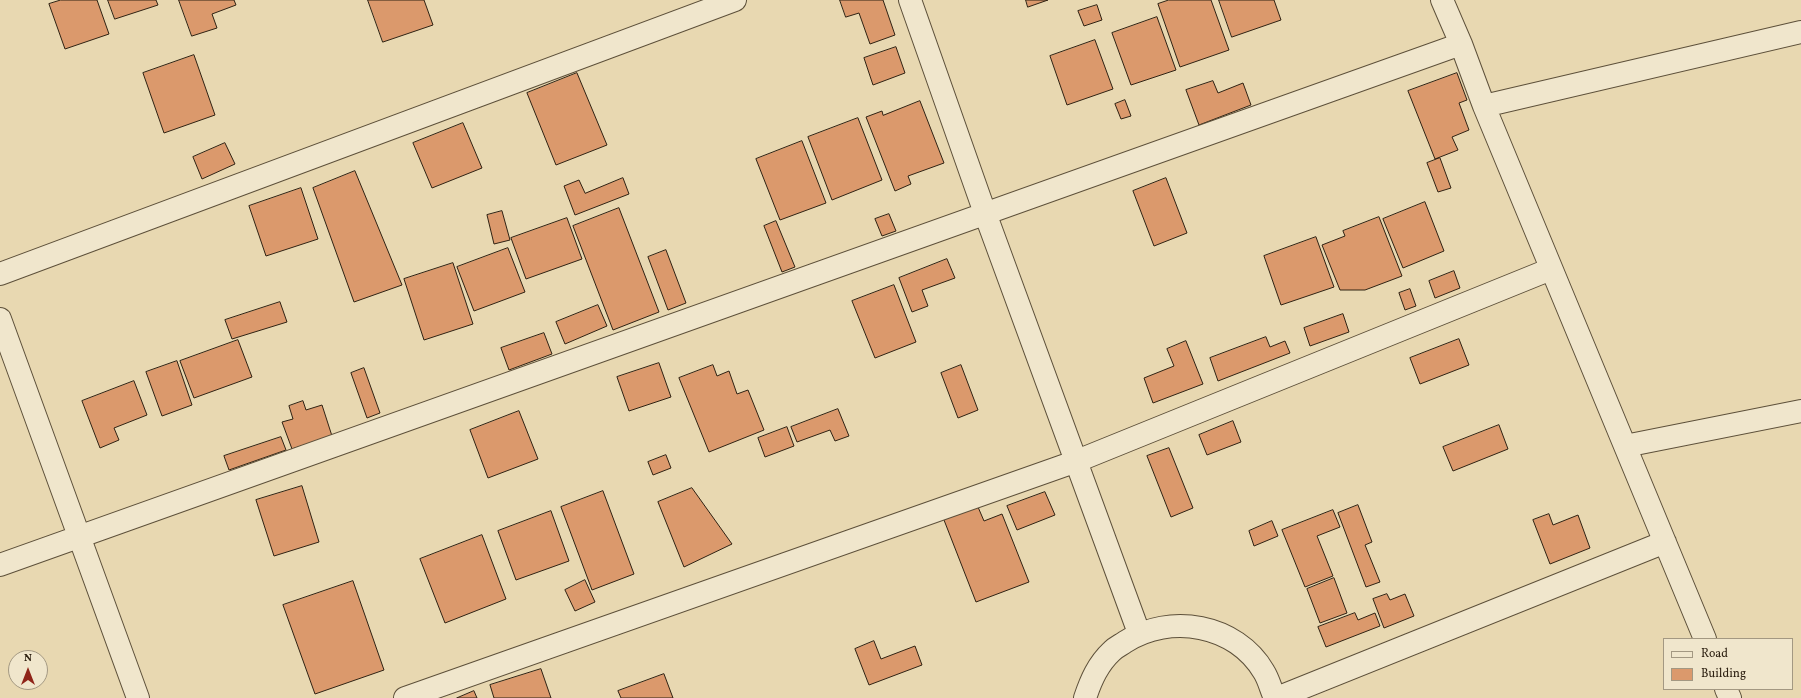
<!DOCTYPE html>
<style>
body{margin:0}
#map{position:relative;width:1801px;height:698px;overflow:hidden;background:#e8d8b1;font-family:Vollkorn,serif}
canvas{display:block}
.legend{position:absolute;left:1663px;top:638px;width:130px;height:52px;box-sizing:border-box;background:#f0e6cc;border:1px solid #a39882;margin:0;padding:5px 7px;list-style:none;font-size:12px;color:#2f2213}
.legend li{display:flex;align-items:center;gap:8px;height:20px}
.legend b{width:20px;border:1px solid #a39882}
.north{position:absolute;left:8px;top:650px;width:40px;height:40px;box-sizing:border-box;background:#f0e6cc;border:1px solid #a39882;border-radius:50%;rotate:0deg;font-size:11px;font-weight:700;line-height:16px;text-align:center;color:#2f2213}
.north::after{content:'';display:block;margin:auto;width:14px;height:18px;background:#8f2418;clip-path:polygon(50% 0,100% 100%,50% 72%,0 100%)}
</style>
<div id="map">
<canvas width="1801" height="698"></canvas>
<ul class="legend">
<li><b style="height:5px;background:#f0e6cc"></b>Road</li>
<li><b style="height:11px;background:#db996c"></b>Building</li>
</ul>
<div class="north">N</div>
</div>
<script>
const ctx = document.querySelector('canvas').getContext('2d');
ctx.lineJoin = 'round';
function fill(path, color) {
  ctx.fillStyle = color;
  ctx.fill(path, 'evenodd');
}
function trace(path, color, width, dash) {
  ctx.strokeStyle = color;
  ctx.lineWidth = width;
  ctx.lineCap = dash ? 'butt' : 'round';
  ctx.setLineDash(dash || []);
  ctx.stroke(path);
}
const building = new Path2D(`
 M61,0h36l12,34 -44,15 -16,-45z
 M108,0h48l2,5 -43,14z
 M179,0h55l2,5 -24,9 5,14 -25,8z
 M368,0h56l9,25 -50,17z
 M840,0h43l12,35 -25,9 -11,-31 -13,4z
 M1026,0h22l-20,7z
 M1169,0h42l18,50 -49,17 -22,-63z
 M1219,0h55l7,20 -49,17z
 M1097,5l5,15 -18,6 -6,-15z
 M1157,17l19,53 -45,15 -19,-52z
 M1095,40l18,49 -46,16 -17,-49z
 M896,47l9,26 -32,12 -9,-27z
 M194,55l21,60 -51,18 -21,-60z
 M577,73l30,72 -51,20 -29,-72z
 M1457,73l10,27 -8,3 10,27 -17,7 6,13 -23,9 -27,-68z
 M1213,81l5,12 25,-10 8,22 -52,20 -13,-35z
 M1125,100l6,16 -10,3 -6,-15z
 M920,101l24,62 -36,13 3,8 -16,7 -29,-74 16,-6 1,4z
 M858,118l24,62 -50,20 -24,-63z
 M463,123l19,45 -50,20 -19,-45z
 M802,141l24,62 -46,17 -24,-61z
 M225,143l10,21 -33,15 -9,-22z
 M1440,158l11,30 -13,4 -11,-29z
 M355,171l47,114 -48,17 -41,-114z
 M623,178l6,16 -54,21 -11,-29 15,-6 6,13z
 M1166,178l21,55 -33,13 -21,-55z
 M301,188l17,51 -52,17 -17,-50z
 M1425,202l19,49 -41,17 -20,-49z
 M619,208l40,104 -46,18 -40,-104z
 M502,211l8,29 -16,4 -7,-29z
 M889,214l7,17 -14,5 -7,-17z
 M1379,217l23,59 -37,14h-25l-18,-45 23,-9 -2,-5z
 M567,218l15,41 -56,20 -15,-41z
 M776,221l19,46 -13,5 -18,-46z
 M1316,237l18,50 -53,18 -17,-49z
 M508,248l17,44 -51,19 -17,-44z
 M666,250l20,53 -18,7 -20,-53z
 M947,259l8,19 -33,12 6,16 -16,6 -13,-34z
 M453,263l20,61 -49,16 -20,-61z
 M1454,271l6,17 -25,10 -6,-17z
 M894,285l22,57 -41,16 -23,-57z
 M1410,289l6,17 -11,4 -6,-17z
 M280,302l7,20 -55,17 -7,-19z
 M598,305l9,21 -42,18 -9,-22z
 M1343,314l6,18 -39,14 -6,-18z
 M544,333l8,21 -43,16 -8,-22z
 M1266,337l4,10 15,-6 5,12 -72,28 -8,-23z
 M1459,339l10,26 -49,19 -10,-26z
 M238,340l14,37 -58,21 -14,-37z
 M1186,341l17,43 -50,19 -9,-25 30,-12 -7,-17z
 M177,361l15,44 -30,11 -16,-44z
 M659,363l12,34 -42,14 -12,-34z
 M713,365l4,11 12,-5 8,23 11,-4 16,40 -55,22 -30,-74z
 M961,365l17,45 -20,8 -17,-45z
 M364,368l16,45 -13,5 -16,-45z
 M134,381l13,34 -33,13 5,12 -19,8 -18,-47z
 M303,401l3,9 16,-5 10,31 -40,13 -10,-27 11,-3 -4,-13z
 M838,409l11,27 -14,5 -5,-11 -33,12 -6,-15z
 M519,411l19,48 -50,19 -18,-48z
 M1233,421l8,21 -34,13 -8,-20z
 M1499,425l9,24 -55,22 -10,-24z
 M787,427l7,19 -29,11 -7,-19z
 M281,437l5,13 -57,20 -5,-14z
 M1169,448l24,60 -22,9 -24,-61z
 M666,455l5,13 -18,7 -5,-13z
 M302,486l17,56 -45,14 -18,-56z
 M692,488l40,56 -48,23 -26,-65z
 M603,491l31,83 -42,16 -31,-83z
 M1045,492l10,23 -38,15 -10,-24z
 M1358,505l14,37 -7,3 15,37 -14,5 -28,-74z
 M978,507l6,14 18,-7 27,68 -53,20 -32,-82z
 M1333,510l7,17 -23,9 16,40 -28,11 -23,-57z
 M551,511l18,50 -53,19 -18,-49z
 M1549,514l4,11 25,-10 12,33 -40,16 -17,-44z
 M1272,521l6,15 -24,10 -5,-15z
 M482,535l24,64 -61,24 -25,-64z
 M1334,578l13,35 -27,10 -13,-34z
 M585,580l10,22 -20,9 -10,-21z
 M353,581l31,89 -69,24 -32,-89z
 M1387,594l3,6 15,-6 9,22 -30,12 -11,-29z
 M1355,613l3,7 17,-7 5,13 -54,21 -8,-20z
 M874,641l7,18 34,-13 7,19 -53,20 -14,-36z
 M541,669l10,29h-57l-4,-13z
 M664,674l9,24h-52l-3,-7z
 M474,691l3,7h-20z`);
fill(building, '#db996c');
trace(building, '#2f2213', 1);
const street = new Path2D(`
 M910,0l75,213 154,420
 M1442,0l19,44 23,62 221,533
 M1484,106l317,-74
 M0,274l735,-274
 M0,319l138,379
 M1625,446l176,-35
 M0,565l1461,-521
 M1726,689l4,9
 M405,698l672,-237 474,-192
 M1085,698c6,-18 13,-34 27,-47 4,-4 9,-6 13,-9 45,-29 111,-18 139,30 5,8 7,18 11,26
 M1277,698l388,-156`);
trace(street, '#5d503a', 24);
trace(street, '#f0e6cc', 22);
</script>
